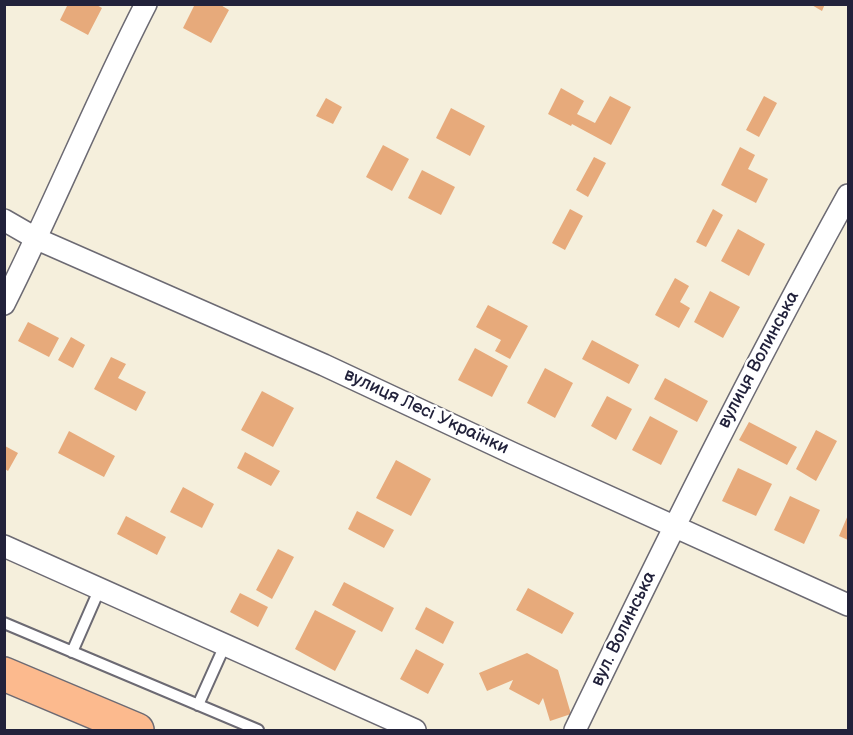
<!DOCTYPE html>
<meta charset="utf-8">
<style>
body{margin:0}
#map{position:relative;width:853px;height:735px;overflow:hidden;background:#f5efdc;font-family:"Balsamiq Sans",sans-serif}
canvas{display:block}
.frame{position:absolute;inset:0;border:6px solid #22223b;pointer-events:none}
</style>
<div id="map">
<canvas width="853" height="735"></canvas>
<div class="frame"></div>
</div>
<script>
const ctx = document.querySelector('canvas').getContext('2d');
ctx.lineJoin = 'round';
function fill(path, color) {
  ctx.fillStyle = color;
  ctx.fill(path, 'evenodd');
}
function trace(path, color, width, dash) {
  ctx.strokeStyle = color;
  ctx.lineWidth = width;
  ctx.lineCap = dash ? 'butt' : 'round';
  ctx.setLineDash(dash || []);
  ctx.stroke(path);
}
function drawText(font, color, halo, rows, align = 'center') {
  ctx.font = font + ' "Balsamiq Sans",sans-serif';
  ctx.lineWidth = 5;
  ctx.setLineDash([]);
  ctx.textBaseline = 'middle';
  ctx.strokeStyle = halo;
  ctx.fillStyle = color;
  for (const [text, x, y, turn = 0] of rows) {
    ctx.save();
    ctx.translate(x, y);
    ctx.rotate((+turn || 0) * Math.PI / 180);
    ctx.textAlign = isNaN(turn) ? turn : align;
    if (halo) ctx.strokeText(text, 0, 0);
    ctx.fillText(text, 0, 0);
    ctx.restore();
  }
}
fill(new Path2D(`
 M68,4h27l7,4 -14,27 -28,-15z
 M195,4h24l10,6 -18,33 -28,-15z
 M810,4h15l-3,7z
 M561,88l23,13 -7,13 18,9 15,-27 21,11 -20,38 -39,-21 -1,2 -23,-12z
 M764,96l13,7 -18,34 -13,-7z
 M326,98l16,9 -9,17 -17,-8z
 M451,108l34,18 -15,30 -34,-18z
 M383,145l26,14 -17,32 -26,-14z
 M740,147l15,8 -7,14 20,10 -12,24 -35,-18z
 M594,157l12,6 -18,34 -12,-7z
 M422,170l33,17 -14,28 -33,-17z
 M570,209l13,7 -18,34 -13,-7z
 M713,209l10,6 -17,32 -10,-5z
 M738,229l27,15 -16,32 -28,-15z
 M675,278l14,8 -9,16 10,6 -11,20 -24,-13z
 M710,291l30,16 -17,31 -29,-16z
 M488,305l40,21 -18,33 -15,-8 6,-11 -25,-13z
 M28,322l31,16 -10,19 -31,-16z
 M71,337l14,8 -12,23 -15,-8z
 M592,340l47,25 -10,19 -47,-25z
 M475,348l33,18 -16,31 -34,-17z
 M111,357l15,7 -8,14 28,14 -10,19 -42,-22z
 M545,368l28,15 -18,35 -28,-15z
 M665,378l43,23 -11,21 -43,-23z
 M262,391l32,17 -21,39 -32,-17z
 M607,396l25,13 -16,31 -25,-14z
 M650,416l28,15 -17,34 -29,-15z
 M749,422l48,25 -10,18 -48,-25z
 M816,430l21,11 -21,40 -20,-12z
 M69,431l46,25 -11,21 -46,-24z
 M5,446l13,7 -10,18 -3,-2z
 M245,452l35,19 -9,15 -34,-18z
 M396,460l35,19 -20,37 -35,-18z
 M738,468l34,16 -16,32 -34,-15z
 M183,487l31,17 -12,24 -32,-16z
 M790,496l30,14 -16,34 -30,-14z
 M357,511l37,19 -10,18 -36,-19z
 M848,515v25l-9,-4z
 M126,516l40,21 -9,18 -40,-21z
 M278,549l16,8 -22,42 -16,-9z
 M344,582l50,26 -12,24 -50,-27z
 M528,588l46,25 -12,21 -46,-24z
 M240,593l28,14 -10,20 -28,-15z
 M426,607l28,15 -11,22 -28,-15z
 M315,610l41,21 -21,40 -40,-22z
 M416,649l28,15 -16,30 -28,-15z
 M527,653l31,17 13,44 -21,7 -7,-23 -4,7 -30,-16 4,-9 -26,11 -8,-18z`), '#e7aa7b');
const lane = new Path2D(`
 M4,623l254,107
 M72,652l28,-64
 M198,705l27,-60`);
const street = new Path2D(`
 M4,220l33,19 287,126 188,88 336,152
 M4,304c50,-99 91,-201 142,-300
 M4,546l411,184
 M575,730c87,-180 176,-360 273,-535`);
const highway = new Path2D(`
 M4,674l133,56`);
trace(lane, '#6c6a73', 14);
trace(street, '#6c6a73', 24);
trace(highway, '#6c6a73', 36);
trace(lane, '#fff', 10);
trace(street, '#fff', 21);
trace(highway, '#fcba8e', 33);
drawText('18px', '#22223b', '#fff', [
 ["вулиця Волинська",759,360,-62],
 ["вулиця Лесі Українки",426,412,25],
 ["вул. Волинська",624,629,-64]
]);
</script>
